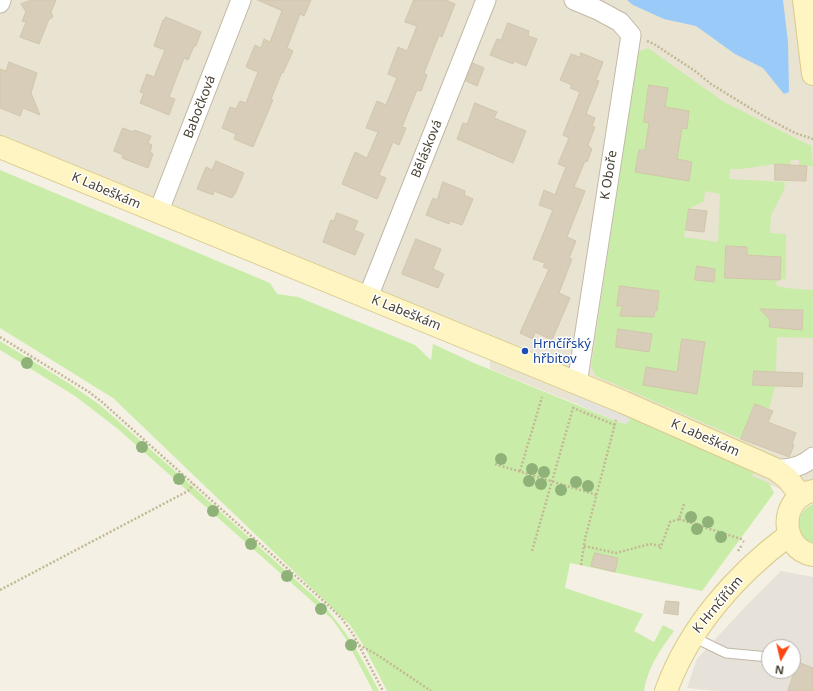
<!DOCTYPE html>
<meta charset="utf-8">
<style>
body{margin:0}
#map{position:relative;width:813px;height:691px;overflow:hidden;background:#f4f0e4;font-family:"Noto Sans",sans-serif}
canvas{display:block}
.north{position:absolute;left:761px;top:639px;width:40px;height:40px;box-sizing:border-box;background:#fff;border:1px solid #b5b3ad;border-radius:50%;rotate:188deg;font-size:11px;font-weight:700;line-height:16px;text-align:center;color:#474133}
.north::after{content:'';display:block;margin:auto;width:14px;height:18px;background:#ff4610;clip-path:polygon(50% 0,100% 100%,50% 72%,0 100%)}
</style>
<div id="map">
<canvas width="813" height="691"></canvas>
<div class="north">N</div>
</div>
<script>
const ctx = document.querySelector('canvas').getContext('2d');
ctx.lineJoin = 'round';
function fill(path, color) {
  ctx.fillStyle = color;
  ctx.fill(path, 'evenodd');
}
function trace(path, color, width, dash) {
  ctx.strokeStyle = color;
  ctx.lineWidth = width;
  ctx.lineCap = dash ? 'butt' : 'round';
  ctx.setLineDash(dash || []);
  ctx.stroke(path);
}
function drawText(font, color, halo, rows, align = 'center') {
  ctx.font = font + ' "Noto Sans",sans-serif';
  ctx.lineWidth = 3;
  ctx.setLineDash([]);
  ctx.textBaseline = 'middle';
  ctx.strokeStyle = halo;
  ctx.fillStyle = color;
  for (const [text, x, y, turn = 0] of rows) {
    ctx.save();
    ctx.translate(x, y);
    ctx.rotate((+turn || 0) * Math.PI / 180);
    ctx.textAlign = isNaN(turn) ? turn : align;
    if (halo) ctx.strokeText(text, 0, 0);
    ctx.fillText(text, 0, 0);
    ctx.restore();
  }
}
fill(new Path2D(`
 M0,0h813v503l-182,-77 -141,-57 -1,-27 -489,-204z`), '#e9e3d1');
fill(new Path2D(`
 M781,571l32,6v114h-95l-31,-3 10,-29 48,-52zM769,647h24v24h-24z`), '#e6e1d9');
fill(new Path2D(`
 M648,48l76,54 87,44 2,20h-14v-6h-8l-1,5 -15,-1 -34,5h-11l-1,10 56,3 -1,8 -13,25 -1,18 16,1v45l-12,1h3l-1,6 10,1 -2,1 29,2v48l-36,-1 -1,34 -7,1 -1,13 7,1 -6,23 -14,-5 -14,35 -145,-63 -5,-9 47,-315zM705,191l15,3 -2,48 -34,-5 5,-28 15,-8z
 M0,170l270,113 7,11 21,3 117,48 16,15 2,-16 41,19 142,58 10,3 5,-6 29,13 2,-4 92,43 -2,6 17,7 5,10 -72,98 -132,-28 -5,25 78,26 -9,17 20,11 9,-17 11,6c-15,21 -25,34 -30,60h-257l-22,-43 -15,-23 -237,-227 -113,-70z
 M0,341l70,43 30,21 92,81 127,115c26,26 43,57 60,90h-6l-27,-52 -14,-20 -214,-190 -43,-33 -75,-46z
 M813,504v40c-3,-1 -6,-2 -8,-4 -13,-11 -6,-30 8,-36z`), '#c9eda8');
fill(new Path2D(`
 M573,394l46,19 12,5 -5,6 -10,-3 -35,-15z`), '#e4e2dd');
fill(new Path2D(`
 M627,0h156l5,42 1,50 -5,2 -21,-26 -28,-14 -39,-28 -32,-7 -31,-14z`), '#99caf8');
const building = new Path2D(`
 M32,0h24l-5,12 2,5 -4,2 -10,25 -19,-7 6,-15 -4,-1 4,-9 -5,-8z
 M258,0h53l-7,16 -4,-2 -13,34 6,3 -10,22 -1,-1 -11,27 2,1 -20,47 -19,-8 2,-5 -14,-6 8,-21 6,2 4,-8 6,2 12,-31 -12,-5 9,-22 6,3 3,-9 6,3 12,-31z
 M414,0h32l9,4 -13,33 -3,-2 -15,38 3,2 -6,16 -4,-1 -15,37 4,1 -7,17 -6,-3 -14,33 7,3 -9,21 -35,-15 13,-32 12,6 11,-26 -12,-4 11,-27 9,4 11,-27 -9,-4 10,-27 9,4 10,-25 -12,-4z
 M166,17l35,15 -5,14h-2l-6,14 -4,-2 -15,39 6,2 -6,16 -29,-12 4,-10 -4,-1 7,-18 7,3 11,-27 -11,-4 9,-26h1z
 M508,23l21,8 -1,5 9,3 -11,27 -12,-5 -1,3 -23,-9 7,-16 4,1z
 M581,53l22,9 -7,18 3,1 -13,33 9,4 -3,8 3,1 -7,18 4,4 -5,13 -2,-1 -11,26 11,4 -18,46 9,4 -7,17 3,1 -13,34 11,5 -18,42 -17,-8 -2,7 -13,-6 29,-64 -6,-2 2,-4 -12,-4 20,-49 -14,-5 5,-15 11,5 11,-28 -8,-3 11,-26 -6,-3 17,-43 -10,-4 2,-3 -12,-5 11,-26 9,3z
 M9,62l28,11 -6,20 9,22 -17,-7 -3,8 -20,-8v-39l6,2z
 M473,63l11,5 -7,18 -11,-5z
 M649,85l19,3 -3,19 24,4 -2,18 -5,-1 -5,31 15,3 -3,19 -54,-9 4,-22h6l4,-27 -5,-1z
 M475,103l22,9 -3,6 32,13 -13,32 -56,-24 6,-16 4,1z
 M123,128l10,4 1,-2 17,6 -3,7 4,2 -2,7 3,2 -5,14 -26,-10 1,-3 -9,-4z
 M216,161l28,12 -9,21h-1l-2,4 -18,-7 -1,4 -16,-6 9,-22 6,3z
 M775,164l32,2 -1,15 -31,-1z
 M443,182l22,9 -1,4 9,4 -11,26 -12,-4 -1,3 -23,-9 7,-17 4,2z
 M689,209l18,2 -3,21 -18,-2z
 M337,213l21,8 -4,9 10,4 -9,21 -32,-13 8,-22 3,1z
 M416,239l25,10 -8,20 11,5 -6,14 -36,-14z
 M726,246l21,1v8l34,2 -1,23 -55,-2z
 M697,266l18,3 -1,13 -19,-2z
 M620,286l39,5 -2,20 -2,-1 -1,7 -34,-1 2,-10h-5z
 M760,309l43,1 -1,20 -33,-3 1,-7z
 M618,329l34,5 -3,18 -33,-5z
 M682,339l23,3 -8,52 -54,-9 3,-18 31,5z
 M754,371l49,2 -1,14 -49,-2z
 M755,404l18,7 -5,11 28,11 -4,11 2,1 -5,12 -48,-18z
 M595,553l23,5 -3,14 -24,-6z
 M666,601l13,1 -1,13 -14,-2z
 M798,662l15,6v23h-25z`);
fill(building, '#d7cdb8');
trace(building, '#d2c6ab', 1);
const lane = new Path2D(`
 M693,637l33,16 43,4`);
const street = new Path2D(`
 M574,0l24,10 22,12 11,13 -54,349
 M0,3l1,-3
 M158,213l83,-213
 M368,297l118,-297
 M775,469c15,1 27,-2 38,-12`);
const secondary = new Path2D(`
 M804,0l9,74
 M0,147l623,255 152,67 12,9 14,18
 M813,491c-34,6 -34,58 0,64
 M666,691c23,-63 69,-116 123,-156`);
trace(lane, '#c1b9a6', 11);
trace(street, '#c1b9a6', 21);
trace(secondary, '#d9cb8e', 24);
trace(new Path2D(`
 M647,41l7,3 41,27 16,13 52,32 32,17 18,6
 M0,337l89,55 13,10 226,203 14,14 11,15 30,57
 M495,464l102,31
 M520,471l22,-74
 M679,519l62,20 3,3
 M584,546l32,7 34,-9 11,2
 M660,549l10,-27 9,-3 5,-15
 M532,551l41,-143 42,17
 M738,551l4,-6
 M581,565l4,-26 31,-119
 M0,590l188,-99 6,-7
 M359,645l17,9 55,37`), '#c4b795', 2.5, [2, 2]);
trace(lane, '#fff', 9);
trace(street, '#fff', 19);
trace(secondary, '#fff5c3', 22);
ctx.fillStyle = '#8fb278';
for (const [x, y] of [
 [27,363],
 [142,447],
 [501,459],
 [532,469],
 [544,472],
 [179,479],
 [529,481],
 [576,482],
 [541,484],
 [588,486],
 [561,490],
 [213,511],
 [691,517],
 [708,522],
 [697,529],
 [721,537],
 [251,544],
 [287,576],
 [321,609],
 [351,645]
]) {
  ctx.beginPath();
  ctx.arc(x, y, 6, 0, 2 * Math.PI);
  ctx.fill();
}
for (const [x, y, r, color] of [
 [525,351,4,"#1a4fb4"]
]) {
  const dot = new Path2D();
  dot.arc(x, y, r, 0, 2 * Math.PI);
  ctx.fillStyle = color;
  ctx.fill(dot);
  trace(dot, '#fff', 1.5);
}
drawText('13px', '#474133', '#fff', [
 ["Babočková",200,107,-69],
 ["Bělásková",427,149,-68],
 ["K Oboře",609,175,-81],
 ["K Labeškám",106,191,23],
 ["K Labeškám",406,313,22],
 ["K Labeškám",705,438,24],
 ["K Hrnčířům",718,605,-50]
]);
drawText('13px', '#164399', '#fff', [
 ["Hrnčířský",533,344],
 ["hřbitov",533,359]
], 'left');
</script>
